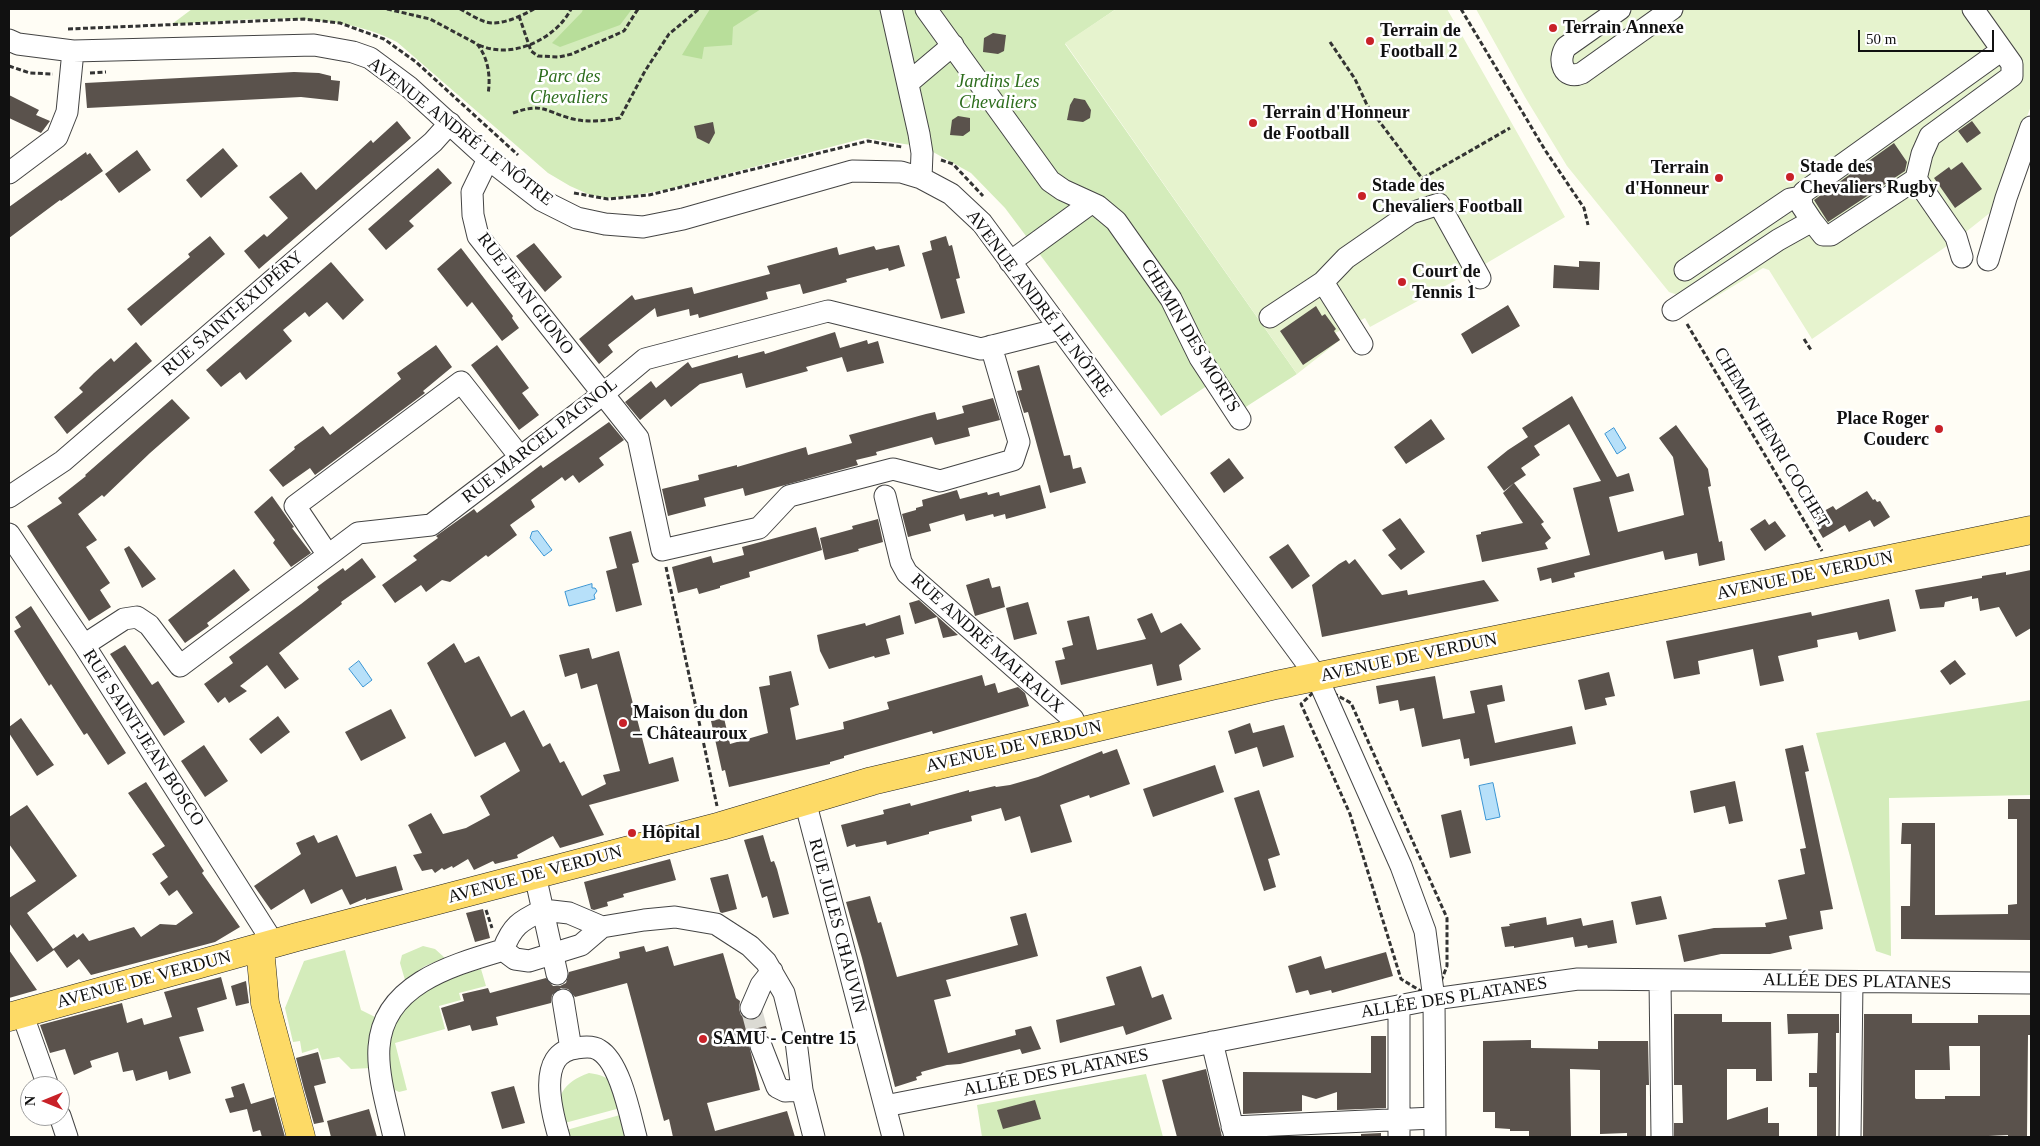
<!DOCTYPE html>
<meta charset="utf-8">
<style>
body{margin:0}
#map{position:relative;width:2040px;height:1146px;overflow:hidden;background:#fffdf5;font-family:Georgia,serif}
canvas{display:block}
.frame{position:absolute;inset:0;border:10px solid #111;pointer-events:none}
.north{position:absolute;left:20px;top:1076px;width:50px;height:50px;box-sizing:border-box;background:#fff;border:1px solid #a0a0a0;border-radius:50%;rotate:270deg;font-size:14px;font-weight:700;line-height:20px;text-align:center;color:#111}
.north::after{content:'';display:block;margin:auto;width:18px;height:22px;background:#c82128;clip-path:polygon(50% 0,100% 100%,50% 72%,0 100%)}
.scale{position:absolute;left:1858px;top:30px;width:136px;height:22px;box-sizing:border-box;border:2px solid #111;border-top:0;padding-left:6px;font-size:15px;line-height:18px;white-space:nowrap;color:#111;-webkit-text-stroke:4px #fff;paint-order:stroke}
</style>
<div id="map">
<canvas width="2040" height="1146"></canvas>
<div class="frame"></div>
<div class="north">N</div>
<div class="scale">50 m</div>
</div>
<script>
const ctx = document.querySelector('canvas').getContext('2d');
ctx.lineJoin = 'round';
function fill(path, color) {
  ctx.fillStyle = color;
  ctx.fill(path, 'evenodd');
}
function trace(path, color, width, dash) {
  ctx.strokeStyle = color;
  ctx.lineWidth = width;
  ctx.lineCap = dash ? 'butt' : 'round';
  ctx.setLineDash(dash || []);
  ctx.stroke(path);
}
function drawText(font, color, halo, rows, align = 'center') {
  ctx.font = font + ' Georgia,serif';
  ctx.lineWidth = 5;
  ctx.setLineDash([]);
  ctx.textBaseline = 'middle';
  ctx.strokeStyle = halo;
  ctx.fillStyle = color;
  for (const [text, x, y, turn = 0] of rows) {
    ctx.save();
    ctx.translate(x, y);
    ctx.rotate((+turn || 0) * Math.PI / 180);
    ctx.textAlign = isNaN(turn) ? turn : align;
    if (halo) ctx.strokeText(text, 0, 0);
    ctx.fillText(text, 0, 0);
    ctx.restore();
  }
}
fill(new Path2D(`
 M192,9h924l-51,35 232,330 -56,36 -22,-32 -58,38 -156,-208 -34,-35 -47,-26 -59,-9 -196,51 -38,7 -26,2 -17,-4 -18,-8 -22,-13 -151,-131c-67,-35 -152,-21 -225,-18z
 M2031,700v95l-142,3 2,158 -15,-5 -60,-218z
 M423,946l12,3 10,9 -20,8 -20,14 -5,-17 2,-8z
 M345,950l16,60 16,8 -9,30 3,20 -20,1 -12,-12 -17,3 -4,-12 -16,5 -2,-12 -7,1 -8,-34 19,-47z
 M481,969l5,17 -27,7 2,7 -22,6 6,23 -50,14 12,47 -8,2 -6,-3 -5,-41 3,-14 6,-17 11,-14 38,-25z
 M589,1073c25,3 26,13 35,34l-63,17c-7,-27 2,-42 28,-51z
 M1146,1074l17,63h-181l-5,-32z
 M627,1113l7,24h-70l-1,-6z`), '#d4ecbb');
fill(new Path2D(`
 M583,9h49l-12,16 -60,22 -8,-4 30,-31z
 M710,9h51l-28,18 -1,18 -28,2 -2,12 -20,-4z`), '#b8de9a');
fill(new Path2D(`
 M1116,9h331l118,208 -85,50 -110,60 -5,-9 -30,15 5,7 -43,34 -232,-331z
 M1476,9h555v97l-40,106 -34,27 -145,100 -43,-69 -6,-2 -64,39h-6l-6,-9 -18,-6 -102,-126 -42,-69z`), '#e6f3ce');
const water = new Path2D(`
 M1614,428l12,20 -9,6 -12,-20z
 M538,531l14,19 -8,6 -14,-18 2,-6z
 M592,584v4h3l2,3 -3,4 1,4 -26,7 -4,-14z
 M359,661l13,19 -9,7 -14,-18z
 M1493,783l7,34 -14,3 -7,-34z`);
fill(water, '#b7e0f9');
trace(water, '#3a95d3', 1);
fill(new Path2D(`
 M993,33l13,2 -2,16 -6,3 -15,-2 1,-14z
 M294,72l25,1 12,3v4l9,1 -2,20 -37,-4 -214,11 -2,-25z
 M9,95l30,15 -3,5 14,6 -9,12 -32,-15z
 M1074,98l11,2 6,10 -1,8 -7,4 -16,-2 3,-15z
 M958,116l12,2v13l-7,5 -13,-1 2,-15z
 M397,121l14,17 -152,131 -15,-18 20,-17 3,3 21,-19 -19,-21 32,-25 15,18 55,-50 2,3z
 M1972,121l9,12 -14,10 -9,-12z
 M713,122l2,11 -6,11 -12,-6 -3,-12z
 M1894,143l13,19 -2,9 -77,51 -14,-22z
 M223,148l15,18 -37,32 -15,-18z
 M137,150l14,20 -32,23 -14,-19z
 M86,152l1,3 3,-2 13,18 -42,30 -1,-1 -51,38v-31z
 M1962,162l20,27 -27,19 -21,-30 15,-11 2,3z
 M438,168l14,15 -43,38 5,5 -28,24 -18,-21z
 M210,236l15,18 -84,72 -14,-17 63,-52 -2,-3z
 M946,236l3,10 3,-1 8,33 -4,1 9,34 -24,6 -19,-66 10,-3 -2,-9z
 M534,243l28,34 -17,15 -29,-36z
 M899,245l6,21 -16,5 -1,-3 -42,11 1,3 -44,12 -3,-10 -34,8 2,7 -69,19 -1,-4 -8,2 -1,-7 -32,8 -2,-9 -47,37 5,7 -14,12 -20,-25 53,-44 3,5 57,-13 2,7 76,-20 -3,-8 70,-19 2,8 35,-9 2,4z
 M461,248l52,68 -1,2 7,10 -17,13 -30,-39 -5,5 -30,-38z
 M1579,261l21,1 -1,28 -46,-2 1,-23 25,2z
 M331,262l33,38 -21,20 -16,-18 -18,15 -4,-5 -22,18 9,11 -46,39 -6,-8 -19,15 -15,-17z
 M1508,305l12,21 -48,28 -11,-20z
 M1316,306l6,10 3,-2 11,15 -2,2 6,9 -37,25 -23,-34z
 M835,332l5,16 27,-8 1,4 10,-3 6,22 -37,9 -5,-15 -36,10 2,4 -62,17 -4,-15 -42,11 -29,23 -6,-8 -25,21 -15,-18 26,-21 5,7 32,-26 4,6 46,-13v3l26,-7 1,3z
 M136,342l16,19 -85,73 -13,-17 29,-25 -4,-4 15,-15 17,-15 3,4z
 M436,345l16,22 -29,24 2,2 -110,82 -5,-7 -27,19 -14,-17 26,-21 -1,-2 29,-21 7,9 27,-21 44,-35 -4,-6z
 M497,345l32,43 -7,5 17,22 -20,15 -48,-65z
 M1039,365l25,91 6,-1 3,14 8,-2 5,16 -36,10 -22,-81 -4,1 -7,-22 5,-1 -5,-19z
 M1572,396l45,81 12,-4 5,18 -25,6 9,35 66,-17 -11,-58 -14,-19 17,-13 32,44 3,17 -3,1 11,55 3,-1 3,19 -26,6 -2,-13 -32,7 -2,-9 -89,22 1,4 -23,6 -1,-5 -11,3 -3,-13 53,-13 -17,-67 28,-7 -32,-57 -35,22 6,9 -19,13 5,7 -12,8 30,39 -3,2 10,14 -6,5 3,6 -66,13 -6,-27 5,-1v-2l42,-9 -20,-30 11,-10 -10,8 -17,-24 21,-17 20,-13 -6,-9z
 M993,398l7,22 -32,8 2,8 -35,9 -3,-8 -56,15 1,3 -21,5 2,5 -113,31 -2,-8 -39,10 2,8 -38,10 -6,-27 37,-9 -1,-5 39,-10v2l69,-20 2,8 44,-12 -3,-8 77,-21 9,-2 2,8 27,-7 -2,-7z
 M172,399l18,19 -40,35 -46,44 -2,-2 -24,19 19,26 -11,7 24,36 -10,7 11,17 -22,14 -62,-95 35,-23 -4,-5 28,-22 -1,-1z
 M1431,419l14,20 -39,25 -12,-17z
 M609,422l15,18 -25,18 5,7 -25,18 -6,-8 -8,6 -3,-4 -31,23 4,7 -25,18 7,10 -29,22 -2,-2 -36,27 -8,-2 -16,12 -5,-7 -26,18 -13,-18 35,-25 -4,-4 25,-18 -2,-2 38,-27 3,4 64,-48 2,3z
 M1229,458l15,20 -20,15 -14,-20z
 M1040,485l6,23 -40,11 -1,-5 -11,3 -1,-3 -27,7 -2,-7 -35,10 2,7 -23,6 -6,-23 14,-4v-2l7,-2 -1,-6 35,-10 3,9 27,-7 1,3 11,-3 1,4z
 M1867,491l6,9 2,-1 2,3 3,-1 10,16 -16,10 -4,-7 -21,12 -4,-7 -22,13 -12,-20 22,-12 3,4z
 M272,496l22,31 -2,1 19,25 -20,14 -18,-24 2,-3 -21,-28z
 M1400,518l25,34 -24,18 -13,-15 8,-6 -14,-19z
 M878,519l5,23 -25,7 1,2 -34,9 -5,-22 33,-9 -1,-3z
 M1765,519l4,6 6,-4 11,15 -21,15 -15,-22z
 M816,527l6,23 -73,22 1,5 -30,9v2l-21,6 -2,-6 -19,5 -6,-26 39,-11 2,7 31,-8 -2,-8z
 M631,531l8,31 -7,2 10,41 -26,7 -10,-41 11,-3 -8,-31z
 M1288,544l22,32 -18,13 -23,-32z
 M129,546l27,33 -14,9 -18,-39z
 M362,558l14,19 -35,25 1,2 -63,49 20,26 -14,10 -18,-24 -27,21 7,5 -18,12 -4,-6 -7,6 -14,-19 29,-21 -4,-6 72,-53 18,-14 -2,-3 8,-6 18,-13 2,3z
 M1355,559l27,36 25,-5 1,5 76,-15 15,21 -177,36 -10,-52 27,-21 7,-4 3,4z
 M234,569l16,21 -35,27 -8,6 2,3 -24,17 -17,-23z
 M2031,570v58l-15,9 -17,-30 -19,4 -2,-13 -6,1v-3l-27,6 -1,5 -24,2 -5,-19 67,-12v-2l24,-4v3z
 M989,578l3,10 8,-2 5,21 -30,9 -9,-31z
 M1889,599l7,32 -37,9 -2,-8 -40,8 1,7 -40,9 6,25 -24,5 -7,-37 -55,12 2,13 -26,5 -8,-38 145,-29 1,4z
 M919,600l39,35 -15,3 -6,-21 -22,7 -6,-21z
 M1028,602l9,32 -23,6 -8,-32z
 M31,606l95,147 -18,12 -21,-32 -3,2 -33,-51 -2,2 -35,-55 7,-4 -6,-10z
 M1152,613l9,20 20,-10 20,26 -22,16 3,15 -25,6 -5,-22 -91,21 -6,-24 10,-2 -3,-11 11,-3 -6,-24 22,-5 8,34 49,-11 -9,-20z
 M900,615l4,19 -18,5 4,15 -15,4 -1,-2 -45,13 -9,-18 -3,-16 48,-12 1,3z
 M454,643l11,20 14,-7 32,61 13,-7 19,37 7,-4 10,20 4,-2 18,35 24,-12 -3,-9 17,-4 -23,-87 -16,5 -4,-16 -12,4 -6,-22 30,-7 3,11 27,-8 30,113 24,-7 6,24 -90,24 15,30 -44,13 -7,-12 -36,19 1,3 -23,6 -2,-3 -19,9 -6,-11 -15,9 -1,-2 -8,4 -2,-2 -7,5 -3,-4 -10,2 -9,-16 9,-2 -14,-28 23,-12 12,21 23,-6 24,-13 -10,-19 40,-25 -15,-29 -30,15 -48,-94z
 M125,645l27,40 6,-4 27,41 -21,14 -54,-82z
 M1955,660l11,14 -16,11 -10,-14z
 M791,671l8,34 -9,3 6,32 48,-11 -1,-7 46,-13 -2,-7 95,-27 3,11 10,-3 3,10 20,-6 7,6 4,13 -96,28 -1,-3 -88,25v2l-14,4v2l-101,23 -4,-17 -3,1 -11,-50 13,-3 6,26 38,-11 -9,-46 11,-2 -1,-9z
 M1609,672l6,24 -10,2 2,7 -22,5 -7,-30z
 M1435,676l8,43 32,-6 -5,-22 32,-6 3,16 -18,4 8,38 77,-17 4,18 -106,22 -1,-8 -5,1 -4,-20 -38,8 -8,-39 -14,3 -2,-11 -19,4 -3,-18z
 M391,709l15,29 -45,23 -16,-29z
 M278,716l12,16 -29,22 -12,-15z
 M21,718l33,47 -17,11 -28,-43v-6z
 M1250,723l3,10 31,-8 10,32 -31,10 -6,-20 -22,7 -7,-23z
 M204,745l24,36 -23,16 -24,-36z
 M1803,745l6,26 -4,1 28,137 -13,2 3,18 -34,7 3,13 -22,5h-49l-37,8 -6,-27 36,-7 52,-1 -1,-4 22,-4 -9,-39 27,-6 -5,-25 6,-1 -21,-99z
 M1117,749l13,35 -40,14 -1,-3 -29,10 12,37 -41,11 -11,-37 -15,5 -4,-13 -30,8 1,5 -43,11v2l-42,11 -1,-4 -30,6 -1,-3 -8,3 -6,-22 43,-11 -1,-4 27,-7 1,3 58,-16v2l26,-6 1,1 14,-2 28,-8 64,-26 1,3z
 M1215,765l9,27 -71,25 -10,-28z
 M1735,781l8,40 -14,3 -4,-18 -31,7 -4,-22z
 M146,782l58,89 -2,2 38,54 -25,15 -124,33 -12,-16 -12,9 -13,-18 -17,12 -28,-39v-25l27,-17 -27,-37v-27l18,-12 50,71 -50,37 26,36 21,-15 3,4 6,-5 6,8 45,-14 7,10 19,-13 16,1 17,-12 -16,-23 -8,6 -9,-13 8,-6 -16,-23 13,-8 -37,-53z
 M1259,790l21,65 -12,4 8,28 -12,4 -30,-93z
 M2008,799h23v141l-130,-1v-33h9l1,-62h-10l1,-21h33v92l73,-1v-9l9,-1v-85h-9z
 M1461,810l10,43 -21,5 -9,-43z
 M314,835l4,8 19,-8 19,42 40,-11 7,24 -37,10v-2l-16,7 -8,-16 -31,15 -7,-15 -33,21 -17,-24 47,-32 -5,-11z
 M763,835l8,27 3,-1 3,8 12,45 -16,4 -6,-22 -5,2 -18,-58z
 M670,859l6,21 -53,14 1,3 -17,5 1,4 -14,4 -3,-1 -7,-27z
 M728,874l9,35 -15,4 -2,-1 -10,-34z
 M870,896l8,27 3,-1 16,55 121,-32 -8,-28 16,-4 12,43 -92,24 5,16 -17,4 14,53 68,-18 -1,-5 16,-4 10,23 -19,5 -2,-5 -60,15 -13,1 -26,7 1,3 -6,2 1,3 -22,7 -33,-129 -16,-56z
 M1661,896l6,23 -31,6 -5,-23z
 M483,909l7,29 -15,4 -9,-29z
 M1546,917l1,8 34,-7 2,8 30,-6 4,23 -29,5 -1,-3 -12,2 -2,-10 -59,11v-2l-9,1 -4,-20 9,-1 -1,-2z
 M644,946l2,6 22,-6 6,20 49,-13 13,45 4,3 -1,8 2,6 5,4 6,1 9,-5 2,2 5,15 -2,3h-10l-5,4 -2,6 11,45 -53,13 8,28 72,-20 8,26h-122l-4,-18 -5,2 -37,-138 -52,14 -7,-8 -7,-1 -9,7 -1,8 -55,14 2,8 -26,6 -2,-6 -22,6 -7,-23 23,-7 -2,-7 26,-6 2,5 56,-15 7,8h7l6,-3 3,-11 51,-14 -1,-6z
 M9,950l28,40 -28,8z
 M1386,952l7,24 -61,17 -1,-3 -21,5 -2,-5 -12,3 -8,-27 33,-10 4,13z
 M1141,966l11,32 11,-4 9,25 -46,16 -3,-9 -63,17 -4,-23 59,-15 -9,-28z
 M221,977l6,22 -30,9 7,23 -25,6 12,36 -22,7 -2,-9 -31,10 -3,-11 -10,2 -5,-20 -28,9 2,6 -18,8 -9,-26 -15,4 -10,-28 82,-22 5,20 15,-5 2,7 28,-8 -8,-25z
 M246,981l3,22 -13,3 -5,-20z
 M1674,1014h48v8h49l1,59h-16v-12h-29v51l41,-13v16h11v14h-105v-14h9l-1,-38h-8z
 M1787,1014h52v19h-3v104h-19v-50h-8v-14h8l1,-40 -30,1z
 M1864,1014h48v9h66v-8h53v20h-3l-1,102h-19v-2l-39,2h-106zM1949,1046h31v50h-35v3h-29l-1,-1v-28h35z
 M1371,1036h15v72l-49,2v-18l-21,7 -14,-4v16l-59,3v-42l128,1z
 M1531,1040v8l67,1v-8h50l1,44h-3v52h-19v-4l-27,1v-64l-30,-1 1,68h-42v-6h-19v-2l-15,-1v-16h-12v-71z
 M318,1052l8,31 -12,3 10,36 -10,2 -10,-35 5,-2 -5,2 -8,-31z
 M1206,1069l16,68h-45l-15,-57z
 M244,1083l7,21 23,-7 11,40h-23l-2,-7 -7,2 -6,-23 -17,4 -5,-14 9,-2 -3,-10z
 M514,1086l11,37 -23,6 -11,-37z
 M1035,1100l6,19 -38,10 -6,-19z
 M369,1109l8,28h-46l-4,-16z
 M1381,1133v4h-20v-3z`), '#5a524c');
trace(new Path2D(`
 M751,1008l10,38`), '#dbdad3', 21, [21, 11]);
const minor = new Path2D(`
 M891,9l28,125 3,19 -1,25
 M926,9l124,172 13,9 35,16 18,15 55,78 29,59 40,61
 M1620,9l-54,38c-9,13 -3,34 16,26l90,-64
 M9,40l9,4 55,7 241,-6 39,7 17,6 39,29 79,72 53,41 36,18 28,6 38,3 40,-8 169,-48 49,1 20,6 30,16 31,29 335,454 84,189 24,65 9,68 1,138
 M908,83l45,-38
 M488,159l-16,33 1,23 5,21 160,202 24,112 97,-22 30,-32 104,-27 47,12 73,-21 6,-18 -28,-96
 M9,173l48,-36 10,-25 6,-61
 M1916,179l6,-25 8,-18 82,-60v-12l-39,-55
 M1812,221l-10,-15 -1,-9 3,-5 198,-142
 M1988,260l18,-62 25,-71
 M1010,262l81,-59
 M1685,270l105,-71 11,-2
 M1323,282l23,-24 65,-45 28,-9 41,74
 M1673,310l105,-70 34,-19 11,14h8l85,-56 40,58 6,20
 M1270,317l53,-35 39,62
 M885,496l16,66 6,11 166,146 5,13
 M9,497l54,-36 370,-319 17,-19
 M9,534l75,111 190,299
 M328,555l-33,-49 166,-124 59,75
 M84,645l40,-26 13,-2 12,8 31,41 178,-133 73,-8 171,-130 43,-36 183,-48 153,38 79,-20
 M805,801l88,336
 M535,875l22,99
 M543,910l26,3 33,14 -21,18 -52,16 -14,-2 -12,-9c9,-24 17,-29 40,-40z
 M602,927l42,-7 31,-3 41,7 34,22 16,16 18,31 12,48 6,49 12,47
 M1660,980l2,157
 M563,1000l8,49
 M1399,1006v131
 M751,1008l10,-23 11,-14
 M22,1013l26,73
 M1212,1042l23,95
 M761,1046l16,41 8,4 17,-1
 M885,1106l549,-107 144,-20 453,4
 M60,1116l7,21
 M1232,1127l202,-9
 M394,1137c-6,-27 -17,-62 -15,-90 4,-63 74,-82 124,-97
 M559,1137c-7,-24 -24,-85 18,-89 6,-1 16,-2 22,2 21,12 31,65 37,87
 M1850,1137l2,-155`);
const major = new Path2D(`
 M260,948l5,55 36,134
 M9,1017l288,-80 424,-111 151,-45 404,-96 755,-155`);
trace(minor, '#444', 23);
trace(major, '#222', 29);
trace(new Path2D(`
 M387,9l43,10 47,25c11,13 14,33 11,50
 M460,9c10,5 22,14 33,14 14,0 30,-8 41,-14
 M1461,9l84,141 39,58 4,17
 M519,16l12,35 7,5 21,1 13,-3 52,-23 14,-22
 M68,29l236,-10 36,4 44,16 32,23 102,93
 M1330,42l25,37 12,26 63,84
 M479,45c33,15 77,-6 92,-36
 M9,66l21,7 23,1
 M90,73l16,-1
 M513,113c29,-10 30,-3 56,5 17,5 34,3 51,0l25,-47 24,-37 30,-25
 M941,160l12,4 30,32
 M1423,178l87,-50
 M574,193l34,6 41,-4 219,-54 34,6
 M1687,324l135,227
 M1804,339l7,11
 M666,567l51,239
 M1320,686l31,17 96,215v48l-13,33 -33,-20 -51,-165 -49,-110z
 M486,910l6,18`), '#333', 3, [5, 2.5]);
trace(minor, '#fff', 21);
trace(major, '#fdda66', 28);
for (const [x, y, r, color] of [
 [1553,28,5,"#c82128"],
 [1370,41,5,"#c82128"],
 [1253,123,5,"#c82128"],
 [1790,177,5,"#c82128"],
 [1719,178,5,"#c82128"],
 [1362,196,5,"#c82128"],
 [1402,282,5,"#c82128"],
 [1939,429,5,"#c82128"],
 [623,723,5,"#c82128"],
 [632,833,5,"#c82128"],
 [703,1039,5,"#c82128"]
]) {
  const dot = new Path2D();
  dot.arc(x, y, r, 0, 2 * Math.PI);
  ctx.fillStyle = color;
  ctx.fill(dot);
  trace(dot, '#fff', 2);
}
drawText('bold 18px', '#111', '#fff', [
 ["Terrain Annexe",1563,28],
 ["Terrain de",1380,31],
 ["Football 2",1380,52],
 ["Terrain d'Honneur",1263,113],
 ["de Football",1263,134],
 ["Stade des",1800,167],
 ["Chevaliers Rugby",1800,188],
 ["Terrain",1709,168,"right"],
 ["d'Honneur",1709,189,"right"],
 ["Stade des",1372,186],
 ["Chevaliers Football",1372,207],
 ["Court de",1412,272],
 ["Tennis 1",1412,293],
 ["Place Roger",1929,419,"right"],
 ["Couderc",1929,440,"right"],
 ["Maison du don",633,713],
 ["– Châteauroux",633,734],
 ["Hôpital",642,833],
 ["SAMU - Centre 15",713,1039]
], 'left');
drawText('italic 18px', '#2d6d1d', '#fff', [
 ["Parc des",569,77],
 ["Chevaliers",569,98],
 ["Jardins Les",998,82],
 ["Chevaliers",998,103]
]);
drawText('18px', '#111', '#fff', [
 ["AVENUE ANDRÉ LE NÔTRE",460,132,38],
 ["RUE JEAN GIONO",525,294,53],
 ["AVENUE ANDRÉ LE NÔTRE",1039,304,53],
 ["RUE SAINT-EXUPÉRY",233,314,-41],
 ["CHEMIN DES MORTS",1190,336,59],
 ["CHEMIN HENRI COCHET",1771,438,59],
 ["RUE MARCEL PAGNOL",540,441,-38],
 ["AVENUE DE VERDUN",1805,576,-12],
 ["RUE ANDRÉ MALRAUX",987,644,42],
 ["AVENUE DE VERDUN",1409,658,-12],
 ["RUE SAINT-JEAN BOSCO",143,738,57],
 ["AVENUE DE VERDUN",1014,747,-13],
 ["AVENUE DE VERDUN",535,875,-15],
 ["RUE JULES CHAUVIN",837,926,75],
 ["AVENUE DE VERDUN",144,980,-15],
 ["ALLÉE DES PLATANES",1857,982,1],
 ["ALLÉE DES PLATANES",1454,998,-9],
 ["ALLÉE DES PLATANES",1056,1073,-11]
]);
</script>
